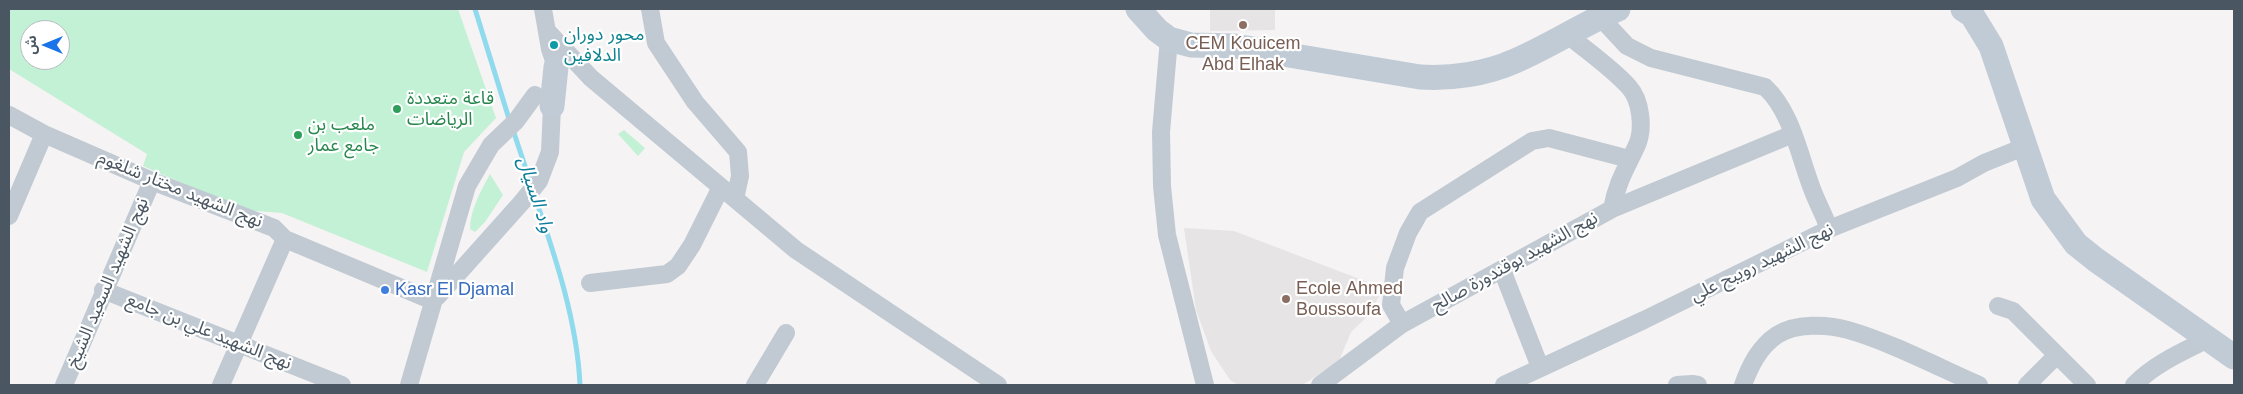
<!DOCTYPE html>
<meta charset="utf-8">
<style>
body{margin:0}
#map{position:relative;width:2243px;height:394px;overflow:hidden;background:#f5f3f3;font-family:Helvetica,"Noto Sans Arabic",sans-serif}
canvas{display:block}
.frame{position:absolute;inset:0;border:10px solid #4a5661;pointer-events:none}
.north{position:absolute;left:20px;top:20px;width:50px;height:50px;box-sizing:border-box;background:#fff;border:1px solid #b7bbc0;border-radius:50%;rotate:270deg;font-size:14px;font-weight:700;line-height:20px;text-align:center;color:#4a5661}
.north::after{content:'';display:block;margin:auto;width:18px;height:22px;background:#1a73e8;clip-path:polygon(50% 0,100% 100%,50% 72%,0 100%)}
</style>
<div id="map">
<canvas width="2243" height="394"></canvas>
<div class="frame"></div>
<div class="north">ش</div>
</div>
<script>
const ctx = document.querySelector('canvas').getContext('2d');
ctx.lineJoin = 'round';
function fill(path, color) {
  ctx.fillStyle = color;
  ctx.fill(path, 'evenodd');
}
function trace(path, color, width, dash) {
  ctx.strokeStyle = color;
  ctx.lineWidth = width;
  ctx.lineCap = dash ? 'butt' : 'round';
  ctx.setLineDash(dash || []);
  ctx.stroke(path);
}
function drawText(font, color, halo, rows, align = 'center') {
  ctx.font = font + ' Helvetica,"Noto Sans Arabic",sans-serif';
  ctx.lineWidth = 4.5;
  ctx.setLineDash([]);
  ctx.textBaseline = 'middle';
  ctx.strokeStyle = halo;
  ctx.fillStyle = color;
  for (const [text, x, y, turn = 0] of rows) {
    ctx.save();
    ctx.translate(x, y);
    ctx.rotate((+turn || 0) * Math.PI / 180);
    ctx.textAlign = isNaN(turn) ? turn : align;
    if (halo) ctx.strokeText(text, 0, 0);
    ctx.fillText(text, 0, 0);
    ctx.restore();
  }
}
fill(new Path2D(`
 M1210,9h65v21l-65,1z
 M1184,228l50,3 149,57 -13,26 -19,18 -12,29 -10,7 -27,17h-64l-8,-5 -19,-29 -15,-41z`), '#e6e4e5');
fill(new Path2D(`
 M9,9h449l38,109 -32,34 -37,120 -145,-59 -38,-3 -101,-44 4,-12 -138,-85zM30,30h30v30h-30z
 M624,130l21,18 -7,8 -20,-22z
 M490,174l13,21 -18,27 -10,10 -5,-3c0,-19 11,-38 20,-55z`), '#c3f1d5');
trace(new Path2D(`
 M475,9l35,113
 M513,130l18,54
 M534,194c21,62 43,126 46,191`), '#90daee', 5);
trace(new Path2D(`
 M543,9l7,40 6,18
 M650,9l6,34 39,59 43,50 2,24 -5,23
 M1600,17l27,29 24,12 114,29c26,24 34,67 46,99 5,15 13,28 18,43
 M547,31l44,47 205,172 202,135
 M1169,39l-8,93 1,54 5,49 38,150
 M9,115l35,19 108,47 122,47 11,11 148,62
 M1612,209l181,-75
 M9,216l35,-82
 M1502,270l38,97
 M590,283l77,-9 11,-8 14,-21 29,-58
 M103,290l239,95
 M437,297l85,-95 17,-21 11,-29 2,-46
 M1998,306l15,5 74,74
 M1402,324l-11,-19 4,-37 13,-35 12,-21 112,-71 17,-3 80,21
 M64,385l88,-204
 M221,385l64,-146
 M409,385l58,-199 24,-41 25,-24 19,-26
 M755,385l31,-52
 M1320,385l82,-61 210,-115c5,-27 14,-40 25,-64 7,-16 4,-45 -8,-58 -17,-19 -42,-36 -61,-52
 M1504,385l140,-65 185,-91 128,-51 27,-15 40,-16
 M1677,385l15,-1 6,1
 M1743,385c7,-19 16,-38 34,-50 18,-12 51,-11 71,-5 42,12 90,37 131,55
 M2027,385l30,-30
 M2134,385c20,-21 48,-33 74,-46`), '#c1cad2', 18);
trace(new Path2D(`
 M1138,9l19,21 12,9 22,6 44,1 185,31c31,2 66,-3 95,-16 35,-15 68,-37 103,-52
 M1963,9l9,6 19,31 52,153 33,45 20,16 138,97
 M552,106l4,-39`), '#c1cbd6', 25);
for (const [x, y, r, color] of [
 [1243,25,5,"#8d6e63"],
 [554,45,5,"#0f9aa8"],
 [397,109,5,"#2e9e5b"],
 [298,135,5,"#2e9e5b"],
 [385,290,5,"#3f7fe0"],
 [1286,299,5,"#8d6e63"]
]) {
  const dot = new Path2D();
  dot.arc(x, y, r, 0, 2 * Math.PI);
  ctx.fillStyle = color;
  ctx.fill(dot);
  trace(dot, '#fff', 2);
}
drawText('18px', '#0d838f', '#fff', [
 ["محور دوران",564,35],
 ["الدلافين",564,56]
], 'left');
drawText('18px', '#785e54', '#fff', [
 ["CEM Kouicem",1243,44],
 ["Abd Elhak",1243,65],
 ["Ecole Ahmed",1296,289,"left"],
 ["Boussoufa",1296,310,"left"]
]);
drawText('18px', '#27864d', '#fff', [
 ["قاعة متعددة",407,99],
 ["الرياضات",407,120],
 ["ملعب بن",308,125],
 ["جامع عمار",308,146]
], 'left');
drawText('18px', '#4a5661', '#fff', [
 ["نهج الشهيد مختار شلغوم",180,190,22],
 ["نهج الشهيد بوقندورة صالح",1515,262,-29],
 ["نهج الشهيد رويبح علي",1762,263,-26],
 ["نهج الشهيد السعيد الشيخ",108,283,-67],
 ["نهج الشهيد علي بن جامع",209,332,22]
]);
drawText('18px', '#366cbe', '#fff', [
 ["Kasr El Djamal",395,290]
], 'left');
drawText('italic 19px', '#0c7c9b', '#fff', [
 ["واد السيال",535,195,72]
]);
</script>
